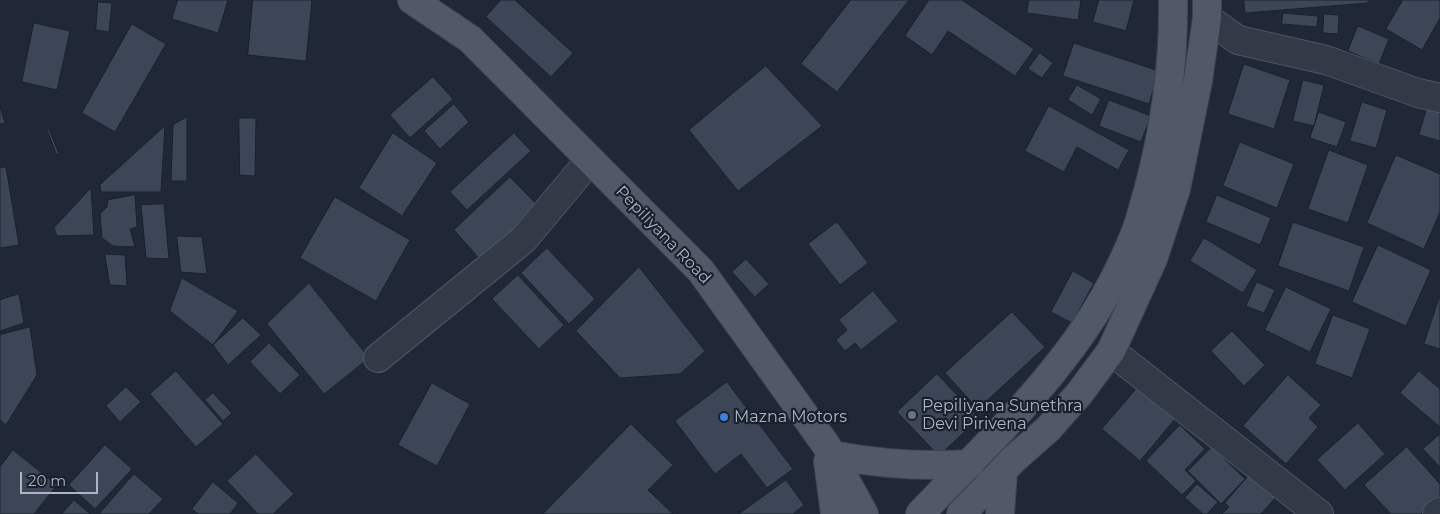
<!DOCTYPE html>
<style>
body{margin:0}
#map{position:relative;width:1440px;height:514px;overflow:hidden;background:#202837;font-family:Montserrat,sans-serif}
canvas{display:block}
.scale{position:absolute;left:20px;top:472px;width:78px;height:22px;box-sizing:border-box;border:2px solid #adb5c4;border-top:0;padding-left:6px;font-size:15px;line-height:18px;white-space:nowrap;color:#adb5c4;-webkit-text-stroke:4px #19202c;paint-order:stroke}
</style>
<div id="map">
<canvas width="1440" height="514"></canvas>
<div class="scale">20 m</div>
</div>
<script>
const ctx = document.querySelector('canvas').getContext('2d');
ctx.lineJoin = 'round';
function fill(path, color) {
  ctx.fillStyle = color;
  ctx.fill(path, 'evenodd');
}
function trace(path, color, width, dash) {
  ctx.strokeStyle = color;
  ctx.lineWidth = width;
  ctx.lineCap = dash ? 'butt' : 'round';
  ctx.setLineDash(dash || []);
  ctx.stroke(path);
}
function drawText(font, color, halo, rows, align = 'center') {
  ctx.font = font + ' Montserrat,sans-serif';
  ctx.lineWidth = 4.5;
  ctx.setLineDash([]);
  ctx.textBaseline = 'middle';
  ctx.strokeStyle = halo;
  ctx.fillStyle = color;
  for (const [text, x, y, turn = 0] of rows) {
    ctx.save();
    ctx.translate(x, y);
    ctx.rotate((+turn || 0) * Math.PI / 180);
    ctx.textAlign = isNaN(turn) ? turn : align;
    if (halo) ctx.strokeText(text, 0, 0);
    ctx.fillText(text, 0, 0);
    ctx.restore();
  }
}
const building = new Path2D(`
 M178,0h50l-10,33 -46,-14z
 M253,0h59l-6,61 -58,-6z
 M501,0h14l58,53 -22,24 -65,-60z
 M851,0h58l-72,92 -36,-28z
 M929,0h33l72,49 -19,27 -67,-45 -16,24 -27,-19z
 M1029,0h52l-3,20 -51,-7z
 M1099,0h35l-8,31 -33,-9z
 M1244,0h124v3l-123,10z
 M1403,0h37v18l-18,32 -36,-21z
 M98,2l14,1 -3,29 -13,-2z
 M1283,13l35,3 -1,11 -35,-3z
 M1324,14l15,1 -1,19 -15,-1z
 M34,23l36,8 -13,59 -35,-8z
 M132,24l34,20 -51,88 -33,-19z
 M1358,26l31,13 -10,25 -31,-13z
 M1074,43l85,28 -10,33 -86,-28z
 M1040,53l13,10 -11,15 -14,-9z
 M1244,64l46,16 -16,49 -46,-15z
 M766,66l56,60 -84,65 -49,-61z
 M433,77l20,22 -43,39 -20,-23z
 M1303,80l21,5 -10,41 -21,-5z
 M1077,85l24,14 -9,16 -24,-15z
 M1109,100l42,16 -10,26 -42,-16z
 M1362,102l25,8 -11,38 -26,-7z
 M454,104l15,18 -29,27 -16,-18z
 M1428,105l12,2v34l-21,-6z
 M0,106l5,17 -5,1z
 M1049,106l80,44 -11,20 -41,-23 -13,25 -39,-21z
 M1319,112l27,10 -9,25 -27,-9z
 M187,117v64h-16l2,-56z
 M239,118h17l-1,58 -15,-1z
 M165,126l-4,66h-60l-1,-7z
 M47,129h2l10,25 -2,1z
 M393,133l44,30 -35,53 -43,-28z
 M514,133l17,18 -64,59 -17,-18z
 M1240,142l54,22 -17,44 -54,-22z
 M1329,150l39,15 -20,58 -40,-14z
 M1396,155l44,19v38l-16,37 -57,-26z
 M6,167l13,78 -19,3v-80z
 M510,177l33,34 -58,54 -31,-35z
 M91,188l3,47 -37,1 -3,-8z
 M135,195l2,32 -7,2 5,18 -22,-1 -11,-8 -2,-24 7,-7 1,-7z
 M1217,195l54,23 -11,27 -54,-23z
 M335,197l75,43 -34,61 -76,-43z
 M164,204l5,55 -23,-1 -5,-53z
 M837,222l31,41 -28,22 -32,-41z
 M1293,222l71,25 -15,44 -71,-25z
 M177,236l25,1 5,37 -26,-2z
 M1204,238l53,32 -14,23 -53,-32z
 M1378,245l53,25 -25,56 -54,-24z
 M547,248l48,51 -26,25 -48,-51z
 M105,254l20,1 2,31 -17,-1z
 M746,259l23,25 -14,13 -23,-25z
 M639,267l66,84 -25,23 -60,4 -44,-47z
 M1073,271l21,12 -22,40 -21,-11z
 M518,275l46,50 -25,24 -47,-50z
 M182,278l56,33 -25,34 -43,-34z
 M1257,282l18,8 -11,23 -18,-7z
 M309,283l60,75 -45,36 -57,-70z
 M1286,287l45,22 -21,43 -45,-22z
 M873,291l25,30 -37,29 -6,-7 -10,8 -9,-11 11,-10 -8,-10z
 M19,294l5,29 -24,8v-31z
 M1440,295v54l-16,-5z
 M1012,312l33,35 -67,62 -33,-36z
 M1333,315l37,14 -18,49 -37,-14z
 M243,318l18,17 -33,30 -15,-20z
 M30,327l7,48 -31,50 -6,-5v-85z
 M1232,331l33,34 -21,21 -33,-35z
 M269,343l31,32 -20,19 -30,-32z
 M176,371l47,53 -27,23 -46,-53z
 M1419,371l21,18v38l-40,-34z
 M937,374l42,44 -40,38 -42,-44z
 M1288,375l33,30 -12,13 9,9 -32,37 -43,-38z
 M727,382l66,87 -26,19 -26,-34 -26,20 -40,-53z
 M1142,382l38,31 -40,48 -38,-32z
 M432,383l38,21 -33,62 -39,-21z
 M126,387l15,15 -21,20 -14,-16z
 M213,393l19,20 -9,8 -18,-21z
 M1358,423l27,31 -40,36 -28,-30z
 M631,424l42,41 -25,25 25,24h-130z
 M1180,425l25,24 -20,21 11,11 -14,14 -36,-34z
 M1440,434v33l-17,-18z
 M105,445l27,24 -37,40 -26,-24z
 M1212,447l33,32 -24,25 -33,-33z
 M1407,447l33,37v13l-19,17h-30l-27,-29z
 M13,450l44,35 -23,29h-34v-47z
 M256,454l38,40 -21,20h-15l-31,-33z
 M1251,473l26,23 -16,18h-39l7,-7 -4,-4z
 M134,474l29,25 -14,15h-48l-1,-1z
 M786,480l18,25 -11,9h-54z
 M213,482l25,21 -8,11h-32l-6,-5z
 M1197,484l21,18 -11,12h-4l-18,-16z
 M74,500l16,14h-28z`);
fill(building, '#3c4657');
trace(building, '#1b222e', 1);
const minor = new Path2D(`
 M1207,18l31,22 88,20 92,33 22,5
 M1111,351l208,163
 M378,358l146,-119 66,-79
 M1437,514l3,-2`);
const major = new Path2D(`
 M412,0l58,39 231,232 125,174 38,69
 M832,455c47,9 91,12 138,9
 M828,461l7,53
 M920,514c47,-50 98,-97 141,-153 31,-39 57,-84 75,-130 5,-13 8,-27 12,-40 17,-63 26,-126 25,-191
 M961,514l53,-55 34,-30 31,-35 32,-43 42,-92 23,-70 22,-108 9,-63v-18
 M1000,514l3,-43`);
trace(minor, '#4e5562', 30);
trace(major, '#3d4451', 30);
trace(minor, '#333a47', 28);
trace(major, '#515968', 28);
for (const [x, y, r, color] of [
 [912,415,5,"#6b7280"],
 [724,417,5,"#3f7fe0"]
]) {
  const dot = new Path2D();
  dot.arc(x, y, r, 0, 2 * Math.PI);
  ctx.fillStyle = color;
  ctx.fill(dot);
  trace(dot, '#19202c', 2);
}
drawText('16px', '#adb5c4', '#19202c', [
 ["Pepiliyana Road",663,235,46]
]);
drawText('16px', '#adb5c4', '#19202c', [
 ["Pepiliyana Sunethra",922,406],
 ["Devi Pirivena",922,424],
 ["Mazna Motors",734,417]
], 'left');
</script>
